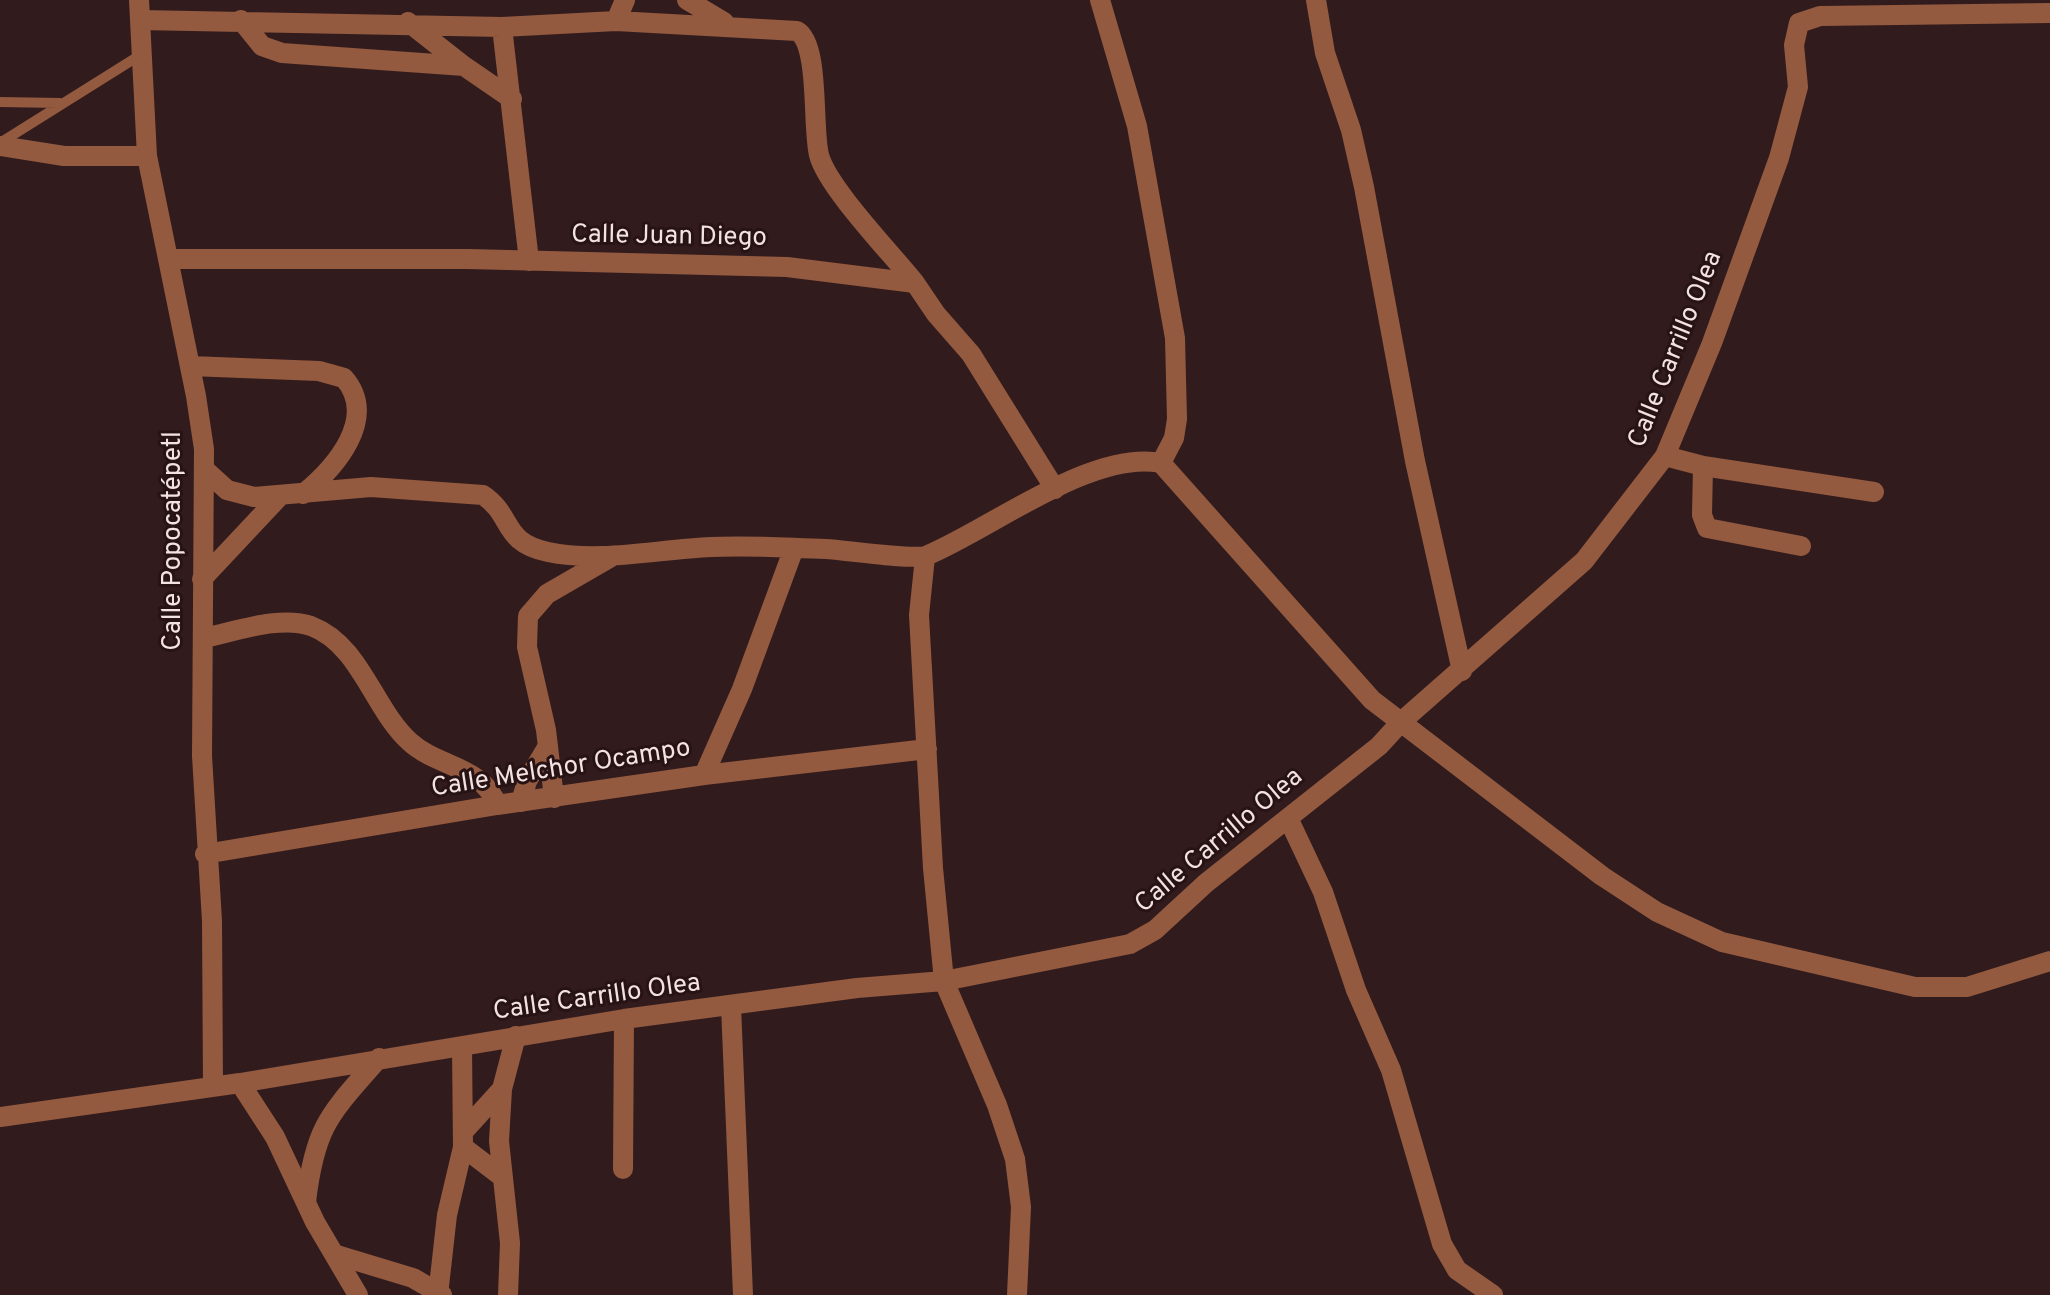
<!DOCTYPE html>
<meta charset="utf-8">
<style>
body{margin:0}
canvas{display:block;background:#321b1d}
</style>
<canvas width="2050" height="1295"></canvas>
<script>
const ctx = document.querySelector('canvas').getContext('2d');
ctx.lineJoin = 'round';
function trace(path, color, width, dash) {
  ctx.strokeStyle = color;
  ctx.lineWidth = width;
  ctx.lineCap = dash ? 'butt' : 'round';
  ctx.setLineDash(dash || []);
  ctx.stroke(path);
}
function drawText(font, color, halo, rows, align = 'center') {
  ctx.font = font + ' Overpass,sans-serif';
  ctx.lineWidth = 6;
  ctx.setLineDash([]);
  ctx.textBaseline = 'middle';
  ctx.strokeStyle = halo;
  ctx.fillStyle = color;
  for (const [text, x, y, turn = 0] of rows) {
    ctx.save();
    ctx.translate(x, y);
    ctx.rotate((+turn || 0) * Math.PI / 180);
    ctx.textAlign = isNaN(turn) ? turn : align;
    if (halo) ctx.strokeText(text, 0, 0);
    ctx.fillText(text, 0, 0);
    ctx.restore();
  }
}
trace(new Path2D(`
 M0,102l60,1
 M0,143l142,-89`), '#935a3f', 10);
trace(new Path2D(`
 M139,0l8,156 49,240 8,53 -2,307 10,165 1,166
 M687,0l37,22
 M1100,0l37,126 38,212 2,81 -3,19 -13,25
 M1316,0l9,53 26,77 13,57 51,274 47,210
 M140,20l362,7 114,-6 181,10c23,13 15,96 22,124 8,32 73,99 96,128
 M241,20l21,26 20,7 182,13 48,33
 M616,21l9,-21
 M408,22l56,44
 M502,27l27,234
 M0,146l64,10h83
 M170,259h298l319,8 128,16 21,31 35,40 84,135
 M190,366l129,5 25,7c35,40 -9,90 -41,116
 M1665,456l38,10 171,26
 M1703,466l-1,49 5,13 94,18
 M204,469l23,21 27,7 117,-10 112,8c31,21 18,47 65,57 52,11 111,-3 163,-5 38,-2 77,1 115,2 20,1 89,12 102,6 64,-27 165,-106 233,-92l211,237 230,176 55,36 65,30 193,45h52l83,-26
 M925,557l-6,58 14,253 11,113 53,124 18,54 6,48 -4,88
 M202,579l77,-82
 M203,638c32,-6 76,-23 108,-12 50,19 62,83 99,116 27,25 73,24 87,63
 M704,775l38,-86 52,-141
 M554,798l-8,-68 -19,-83 1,-31 19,-22 64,-37
 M521,802l6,-21 21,-35
 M1289,820l34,72 33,98 35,80 51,174 15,26 36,25
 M205,854l292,-49 207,-30 223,-26
 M731,1006l12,289
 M240,1083l35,54 40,85 43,73
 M0,1117l240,-34 384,-64 233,-31 87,-7 186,-37 25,-14 51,-47 173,-137 22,-24 183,-161 81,-105 47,-113 67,-185 19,-71 -4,-42 5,-22 21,-7 230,-3
 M463,1132l39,-43
 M463,1147l38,29
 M623,1169l1,-150
 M306,1202c9,-77 24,-88 73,-144
 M337,1255l76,23 29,17
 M438,1295l9,-80 16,-68 -1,-100
 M508,1295l2,-52 -11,-102 3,-52 14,-53`), '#935a3f', 20);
drawText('26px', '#f2e2e2', '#271214', [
 ["Calle Juan Diego",669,238,1],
 ["Calle Carrillo Olea",1677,350,-68],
 ["Calle Popocatépetl",175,541,-90],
 ["Calle Melchor Ocampo",561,770,-9],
 ["Calle Carrillo Olea",1220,842,-40],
 ["Calle Carrillo Olea",597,999,-8]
]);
</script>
